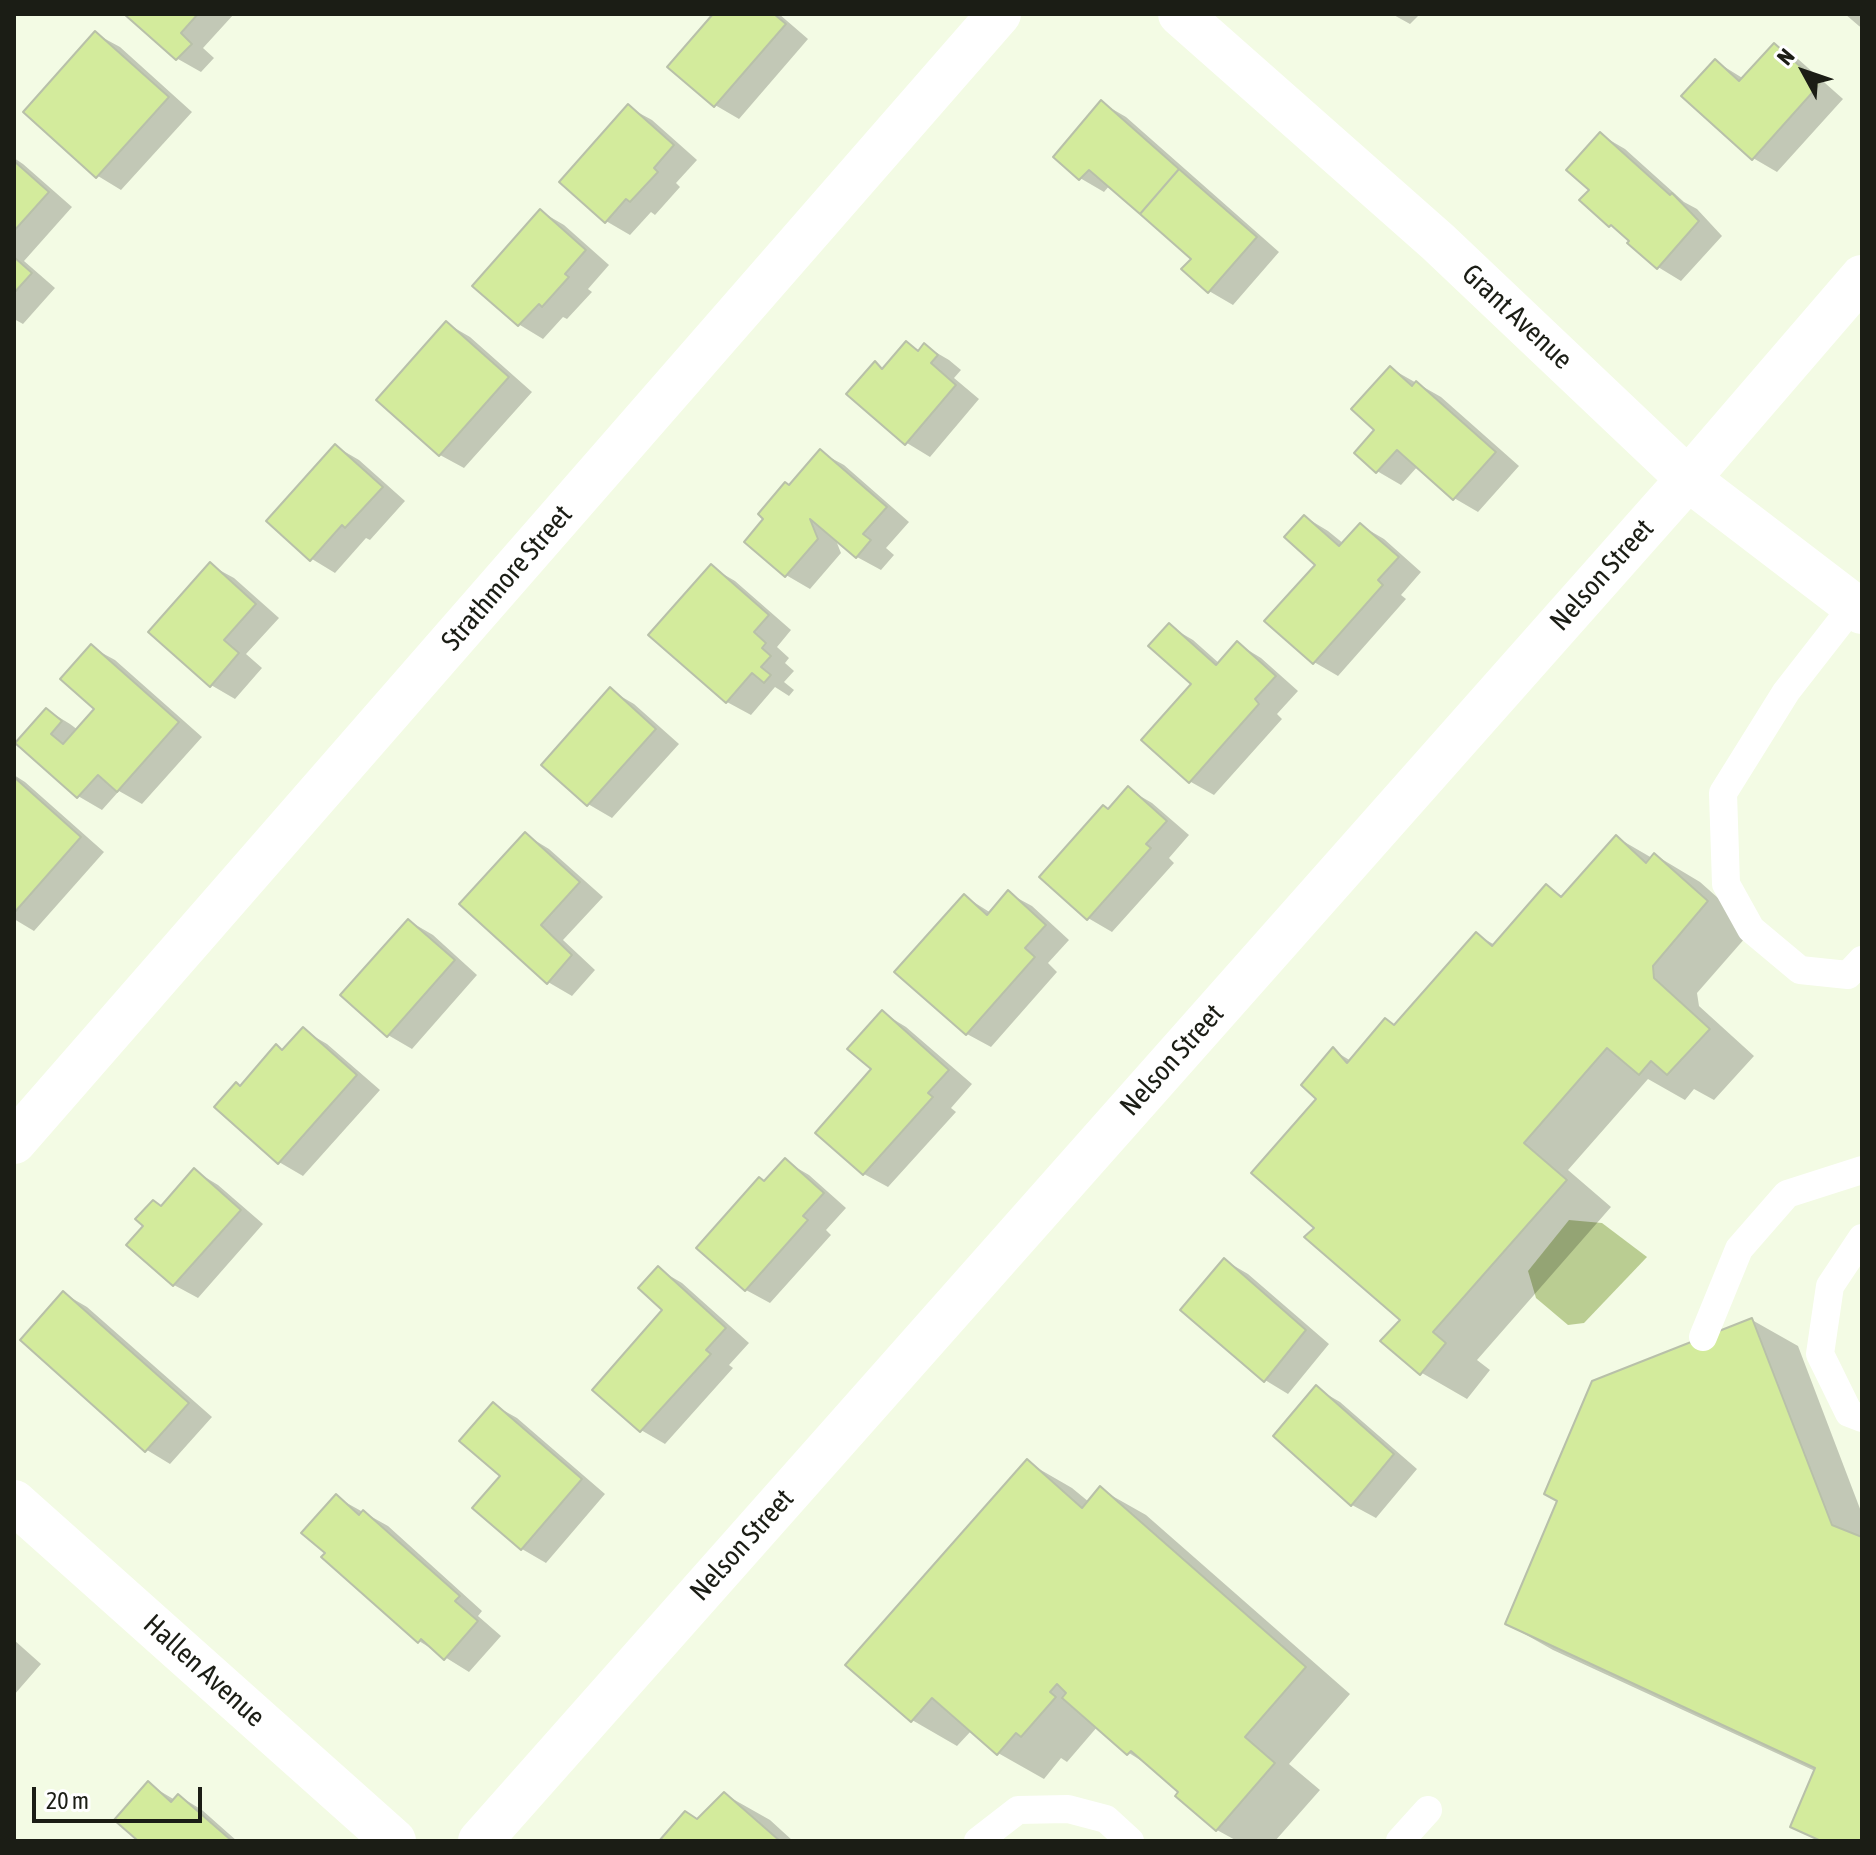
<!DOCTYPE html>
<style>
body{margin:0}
#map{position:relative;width:1876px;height:1855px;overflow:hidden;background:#f3fbe4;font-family:"Asap Condensed",sans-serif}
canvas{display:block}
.frame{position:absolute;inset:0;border:16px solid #1b1d15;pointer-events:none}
.north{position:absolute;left:1764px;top:32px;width:80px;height:80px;-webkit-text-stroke:6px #fff;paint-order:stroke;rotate:310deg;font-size:22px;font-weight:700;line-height:32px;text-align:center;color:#1b1d15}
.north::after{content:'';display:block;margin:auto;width:28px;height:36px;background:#1b1d15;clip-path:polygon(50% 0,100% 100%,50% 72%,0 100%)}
.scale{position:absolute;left:32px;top:1787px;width:170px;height:36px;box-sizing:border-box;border:4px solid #1b1d15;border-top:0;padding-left:10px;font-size:24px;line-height:28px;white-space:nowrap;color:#1b1d15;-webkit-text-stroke:6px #fff;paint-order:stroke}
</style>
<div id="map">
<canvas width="1876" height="1855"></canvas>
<div class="frame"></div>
<div class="north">N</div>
<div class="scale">20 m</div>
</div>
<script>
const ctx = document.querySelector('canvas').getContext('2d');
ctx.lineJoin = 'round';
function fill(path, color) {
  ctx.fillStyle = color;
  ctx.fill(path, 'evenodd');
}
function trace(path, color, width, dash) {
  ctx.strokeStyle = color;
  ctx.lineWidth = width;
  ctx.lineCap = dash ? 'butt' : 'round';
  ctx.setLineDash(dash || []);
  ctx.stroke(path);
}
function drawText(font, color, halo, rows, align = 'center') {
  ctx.font = font + ' "Asap Condensed",sans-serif';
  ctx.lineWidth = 8;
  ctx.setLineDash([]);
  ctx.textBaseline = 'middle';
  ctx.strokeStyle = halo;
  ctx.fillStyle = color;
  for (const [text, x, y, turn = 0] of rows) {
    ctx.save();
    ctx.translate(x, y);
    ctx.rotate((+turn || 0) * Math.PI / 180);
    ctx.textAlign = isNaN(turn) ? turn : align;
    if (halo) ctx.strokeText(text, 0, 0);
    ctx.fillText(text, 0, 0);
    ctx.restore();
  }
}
fill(new Path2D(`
 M1569,1220l33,3 45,34 -63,66 -16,2 -32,-27 -8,-27z`), '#bacd92');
fill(new Path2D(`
 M127,14h107l-31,34 11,10 -13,14 -23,-13z
 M715,14h64l29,25 -69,80 -24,-14z
 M1392,14h28l-10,10z
 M1845,14h17v14l-3,-2z
 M96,34l24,13 72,65 -71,78 -23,-14z
 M1774,45l24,14 45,40 -66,73 -24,-14 -38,-97 29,18z
 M1102,103l24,14 153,135 -46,53 -24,-14 -15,-32 -84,-74 -6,7 -24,-14z
 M628,107l24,13 45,40 -21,23 4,4 -25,28 -4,-3 -21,23 -24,-14z
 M1601,135l24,14 59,53 13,7 25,27 -41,45 -23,-14 -27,-26 -20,-16 -29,-25 10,-10z
 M14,158l9,6 49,43 -48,54 31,27 -32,36 -9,-5z
 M540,211l24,14 45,40 -21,24 4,3 -25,27 -4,-2 -20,22 -23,-14 -46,-40z
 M446,323l24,14 62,55 -68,76 -24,-13z
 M906,343l14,8 5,-5 24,14 12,10 -7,8 25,21 -49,58 -23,-14 -58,-49 26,-30 9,5z
 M1390,368l51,29 78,69 -41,46 -24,-14 -36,-32 -17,19 -24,-14v-41z
 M335,446l24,14 46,41 -35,39 -4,-2 -31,35 -23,-14 -44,-38z
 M820,452l24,13 65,57 -23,26 8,7 -13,15 -24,-13 -22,-19 6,15 -31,36 -24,-14 4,-88z
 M1305,517l23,14 16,13 16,-19 24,14 37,33 -20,23 5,4 -68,77 -24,-14 4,-97z
 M210,565l24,13 45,40 -33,36 16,14 -27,31 -24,-14z
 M711,567l24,14 56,49 -14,17 12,11 -4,5 9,8 -10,11 10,8 -5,6 -14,-9 -24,28 -24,-13z
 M1169,626l24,14 27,24 18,-20 23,14 37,33 -21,23 5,5 -68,76 -23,-13 -47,-42 50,-57z
 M91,647l24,13 87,77 -60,67 -23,-13 -17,19 -24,-14 -60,-53 29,-33 23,14 8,6 19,-21z
 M610,690l24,14 45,40 -67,74 -24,-14z
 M14,775l11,7 79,70 -70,79 -20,-12z
 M1128,789l24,14 37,32 -20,23 5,5 -62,69 -24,-14 21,-108z
 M526,835l23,14 54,48 -40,43 32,30 -23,26 -24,-14z
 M1616,837l36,21 3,-3 45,27 53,47 -56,64 2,13 55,50 -40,44 -20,-11 -9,11 -37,-21 -80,91 43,37 -134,153 13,10 -23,29 -45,-26 -39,-32 20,-21 -86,-92 2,-129 14,-49 18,11 44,-35 82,-91 18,10 51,-58 18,10z
 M1008,893l24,13 37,34 -21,23 9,9 -66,75 -24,-13 -3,-138 27,17z
 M409,921l24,14 44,40 -65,74 -24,-14z
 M883,1013l23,14 66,57 -21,24 5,4 -68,75 -24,-13 10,-105z
 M303,1030l24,14 53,46 -77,86 -24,-14 -38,-74 43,-37z
 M785,1161l24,14 37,33 -20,22 5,5 -61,68 -24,-13 20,-107z
 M195,1171l23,14 45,39 -65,74 -24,-13 -11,-77z
 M1224,1260l24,14 81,70 -41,50 -23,-14z
 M658,1269l24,14 67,60 -20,22 4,3 -68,76 -24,-14 24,-120z
 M63,1293l24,14 125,110 -42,47 -23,-14 -125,-110z
 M1752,1320l46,26 64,168v327h-43l-27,-15 23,-55 -262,-121 -46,-26z
 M1316,1388l24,14 77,67 -41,49 -24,-13z
 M494,1405l23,13 88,76 -59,69 -24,-14 -47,-41 28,-32z
 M1027,1462l45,26 17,14 11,-13 46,26 204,179 -61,70 31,26 -45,51h-38l-20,-11 -36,-38 -28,-24 -24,-15 -31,-27 -31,36 -6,-4 -17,21 -46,-26 -26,-23 -15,16 -45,-26z
 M336,1497l52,29 94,85 -4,5 23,20 -32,36 -50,-31z
 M14,1640l27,24 -27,31z
 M148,1784l27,16 4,-4 23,14 35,31h-98z
 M724,1794l46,26 23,21h-131l35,-20z`), '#0003');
const building = new Path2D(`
 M124,14h74l-17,19 11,11 -16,16z
 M713,14h61l12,10 -72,83 -47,-40z
 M95,31l74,66 -73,81 -73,-66z
 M1774,43l46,41 -68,76 -71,-64 34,-37 24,22z
 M1101,100l78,69 -39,45 -51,-44 -10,10 -26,-23z
 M628,104l46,41 -20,23 4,4 -28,30 -4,-3 -21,24 -46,-41z
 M1600,132l70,63 2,-2 27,28 -42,48 -30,-26 2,-2 -18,-16 -2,2 -30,-27 10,-10 -23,-20z
 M14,161l35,31 -35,39z
 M1179,169l78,68 -49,56 -27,-24 10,-10 -51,-45z
 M540,209l46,41 -21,24 4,3 -27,30 -3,-3 -21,22 -46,-40z
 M14,257l18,16 -18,20z
 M446,321l63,56 -70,79 -63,-56z
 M906,341l12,10 6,-8 14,12 -7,8 25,22 -51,60 -59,-51 29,-33 7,8z
 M1390,366l22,20 4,-5 80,71 -43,48 -56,-50 -21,23 -22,-20 20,-23 -23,-21z
 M335,444l48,43 -38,41 -3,-3 -32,36 -44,-40z
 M820,449l67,58 -24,27 8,6 -15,18 -46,-39 8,20 -33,38 -41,-35 19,-23 -5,-5 27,-32 4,3z
 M1304,515l35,31 21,-23 39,34 -21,23 5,5 -70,79 -49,-43 51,-56 -31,-28z
 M210,562l46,42 -32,36 15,13 -29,34 -62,-55z
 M711,564l58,51 -15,17 12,11 -4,5 9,8 -10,11 10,8 -7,8 -12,-10 -26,30 -78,-68z
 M1169,623l47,42 21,-24 39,35 -21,23 4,5 -70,79 -48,-43 50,-56 -43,-38z
 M91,644l88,78 -62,70 -19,-17 -21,23 -62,-55 31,-35 16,13 -11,13 12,10 31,-35 -34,-30z
 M610,687l46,42 -69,77 -46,-41z
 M14,777l67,60 -67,76z
 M1128,786l39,35 -21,23 5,4 -64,72 -48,-43 64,-72 5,4z
 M525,832l55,50 -39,43 31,30 -25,29 -88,-80z
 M1616,835l30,28 8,-10 54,48 -55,65 1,12 56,51 -43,46 -16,-14 -12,14 -32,-27 -83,95 43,37 -134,152 13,11 -26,32 -40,-34 20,-21 -96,-83 10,-9 -63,-55 65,-74 -15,-14 32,-38 14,16 38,-45 9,7 82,-93 16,14 54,-62 15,13z
 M1008,890l38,35 -21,23 10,9 -69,78 -72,-63 70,-78 23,21z
 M408,919l47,41 -68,77 -47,-42z
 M882,1010l67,60 -21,23 5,4 -70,78 -48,-42 56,-64 -24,-20z
 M303,1027l54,48 -79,89 -64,-57 22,-25 4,4 36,-42 6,6z
 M785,1158l39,35 -21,23 5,4 -63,71 -49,-43 63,-71 5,4z
 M194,1168l47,42 -68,76 -47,-41 17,-19 -8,-7 18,-19 8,6z
 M1224,1258l82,72 -42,52 -84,-72z
 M658,1266l68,62 -20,22 5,4 -71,78 -48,-42 70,-80 -24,-22z
 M63,1291l126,112 -44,49 -125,-112z
 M1752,1318l80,207 30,12v304h-41l-31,-14 25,-59 -310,-144 52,-123 -13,-7 48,-113z
 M1316,1385l78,69 -43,52 -78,-70z
 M493,1402l89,77 -61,71 -49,-42 28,-32 -41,-35z
 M1027,1459l55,49 18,-22 206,181 -61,70 30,26 -59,68 -41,-35 3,-4 -47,-41 -4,4 -65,-57 4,-5 -9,-9 -7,8 6,5 -35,40 -5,-4 -19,22 -65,-57 -21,24 -66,-57z
 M336,1494l23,21 4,-5 97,86 -5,5 23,20 -34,39 -23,-21 -3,4 -97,-86 4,-4 -24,-20z
 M148,1781l23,21 7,-8 54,47h-96l1,-1 -23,-20z
 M724,1792l56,49h-121l26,-30 12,8z`);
fill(building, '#d3eb9c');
trace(building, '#b8c0a9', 2);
trace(new Path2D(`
 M1853,606l-67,86 -63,101 3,91 25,45 49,41 48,5 14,-15
 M1862,1238l-32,48 -10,68 29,59 13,5
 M1703,1337l36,-88 48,-55 75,-24
 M978,1841l40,-31 50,-1 38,10 24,22
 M1400,1841l28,-31`), '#fff', 28);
trace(new Path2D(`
 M1180,14l258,228 250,237 174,133
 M14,1502l380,339
 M480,1841l1208,-1362 174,-202`), '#fff', 44);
trace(new Path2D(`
 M14,1142l985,-1128`), '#fff', 44);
drawText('28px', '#1b1d15', '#fff', [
 ["Grant Avenue",1517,317,43],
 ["Nelson Street",1602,575,-48],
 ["Strathmore Street",507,578,-49],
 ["Nelson Street",1172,1060,-48],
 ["Nelson Street",742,1545,-48],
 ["Hallen Avenue",204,1671,42]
]);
</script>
